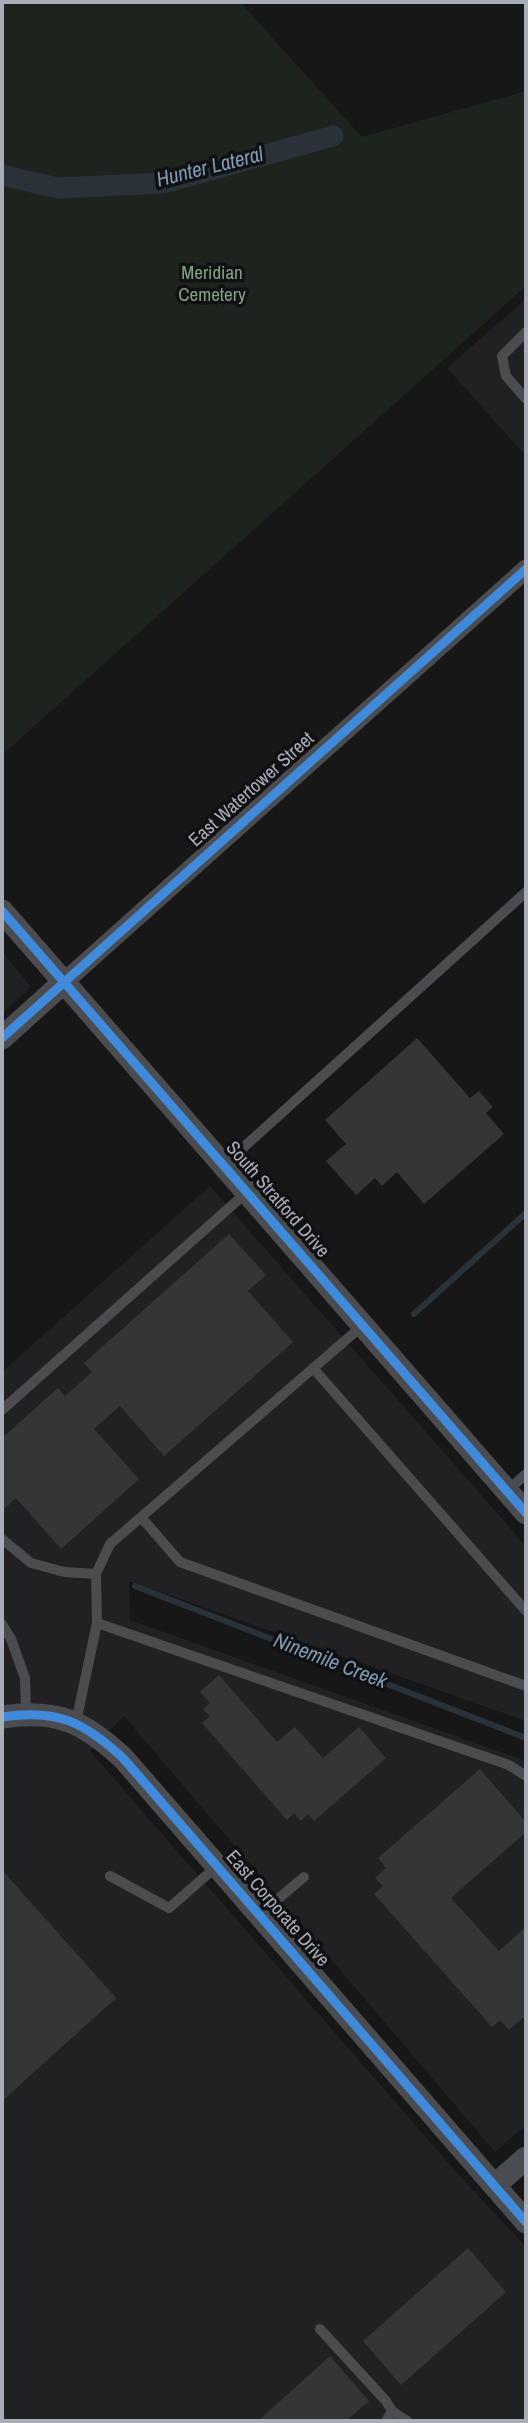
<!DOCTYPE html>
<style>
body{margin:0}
#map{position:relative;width:528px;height:2423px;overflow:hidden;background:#171717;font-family:"Archivo Narrow",sans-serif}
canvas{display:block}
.frame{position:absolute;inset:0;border:4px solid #a8adb8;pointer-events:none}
</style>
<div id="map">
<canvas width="528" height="2423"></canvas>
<div class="frame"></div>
</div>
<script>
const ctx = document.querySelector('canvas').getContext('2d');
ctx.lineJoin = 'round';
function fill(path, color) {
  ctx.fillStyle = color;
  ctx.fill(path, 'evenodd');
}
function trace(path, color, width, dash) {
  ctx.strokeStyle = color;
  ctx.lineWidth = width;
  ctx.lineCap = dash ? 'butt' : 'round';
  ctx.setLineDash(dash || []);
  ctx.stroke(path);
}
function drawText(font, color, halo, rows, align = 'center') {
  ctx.font = font + ' "Archivo Narrow",sans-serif';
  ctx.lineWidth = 7;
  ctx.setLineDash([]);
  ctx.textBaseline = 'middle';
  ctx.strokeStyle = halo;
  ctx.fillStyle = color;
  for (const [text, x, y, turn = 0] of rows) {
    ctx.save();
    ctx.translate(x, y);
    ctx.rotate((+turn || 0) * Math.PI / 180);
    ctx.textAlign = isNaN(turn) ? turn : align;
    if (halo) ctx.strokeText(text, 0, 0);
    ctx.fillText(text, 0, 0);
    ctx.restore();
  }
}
fill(new Path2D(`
 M526,299v157l-79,-88z
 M2,951l29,36 -29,26z
 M210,1186l316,360v175l-397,-140 1,39 396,141v364l-31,27 -371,-436 -34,35 360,414 76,82v174h-524v-1049z`), '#212123');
fill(new Path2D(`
 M2,2h238l122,135 164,-46v195l-524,469z`), '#1d241e');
trace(new Path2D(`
 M414,1314l112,-101
 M135,1586l391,152`), '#2a3239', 6);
trace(new Path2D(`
 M2,175l55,13 107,-5 169,-47`), '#2a3239', 21);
fill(new Path2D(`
 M417,1038l53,60 9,-7 14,16 -7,6 18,21 -80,70 -27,-32 -15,14 -7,-8 -19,17 -30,-34 20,-17 -21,-24z
 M229,1234l37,41 -18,16 45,51 -129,114 -44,-50 -26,23 45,50 -78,70 -45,-51 -14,13v-73l56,-50 7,8 27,-24 -8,-9z
 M219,1675l58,67 18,-15 28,31 36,-31 27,31 -72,63 -6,-7 -7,7 -7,-8 -7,7 -85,-97 8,-7 -7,-7 7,-6 -10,-11z
 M480,1769l46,53v10l-75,66 48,53 27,-24v88l-17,15 -9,-10 -8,7 -118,-133 9,-8 -8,-8 11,-10 -8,-10z
 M2,1870l114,128 -114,103z
 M468,2248l38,44 -105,93 -38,-44z
 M330,2356l39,45 -23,20h-88z`), '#353536');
trace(new Path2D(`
 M526,332l-24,24 4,20 20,23
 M224,1165l302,-273
 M313,1368l213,243
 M2,1410l245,-218
 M507,1491l19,-17
 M141,1517l39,45 346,124
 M2,1539l29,24 33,9 32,2
 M97,1623l-1,-49 14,-30 252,-218
 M2,1624l9,15 14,39 1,35
 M76,1722l21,-99 412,142 17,11
 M110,1876l59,32 47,-41
 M259,1915l45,-38
 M320,2329l66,72 6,10 -6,10
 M392,2411l15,10`), '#4b4c50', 10);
trace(new Path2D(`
 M64,982l462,-413`), '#4b4c50', 19);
trace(new Path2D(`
 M2,911l524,602
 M2,1038l62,-56
 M2,1717c55,-8 81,4 121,41l403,464
 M495,2185l31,-27`), '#4b4c50', 23);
trace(new Path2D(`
 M2,911l524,602
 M2,1038l524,-469
 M2,1717c55,-8 81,4 121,41l403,464`), '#408adc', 9);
drawText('19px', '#7fa381', '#111113', [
 ["Meridian",212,274],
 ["Cemetery",212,296]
]);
drawText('19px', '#a8adb8', '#111113', [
 ["East Watertower Street",252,790,-42],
 ["South Stratford Drive",277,1200,49],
 ["East Corporate Drive",277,1909,49]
]);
drawText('italic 21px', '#7f9bb3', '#111113', [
 ["Hunter Lateral",210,168,-14],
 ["Ninemile Creek",330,1662,21]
]);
</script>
